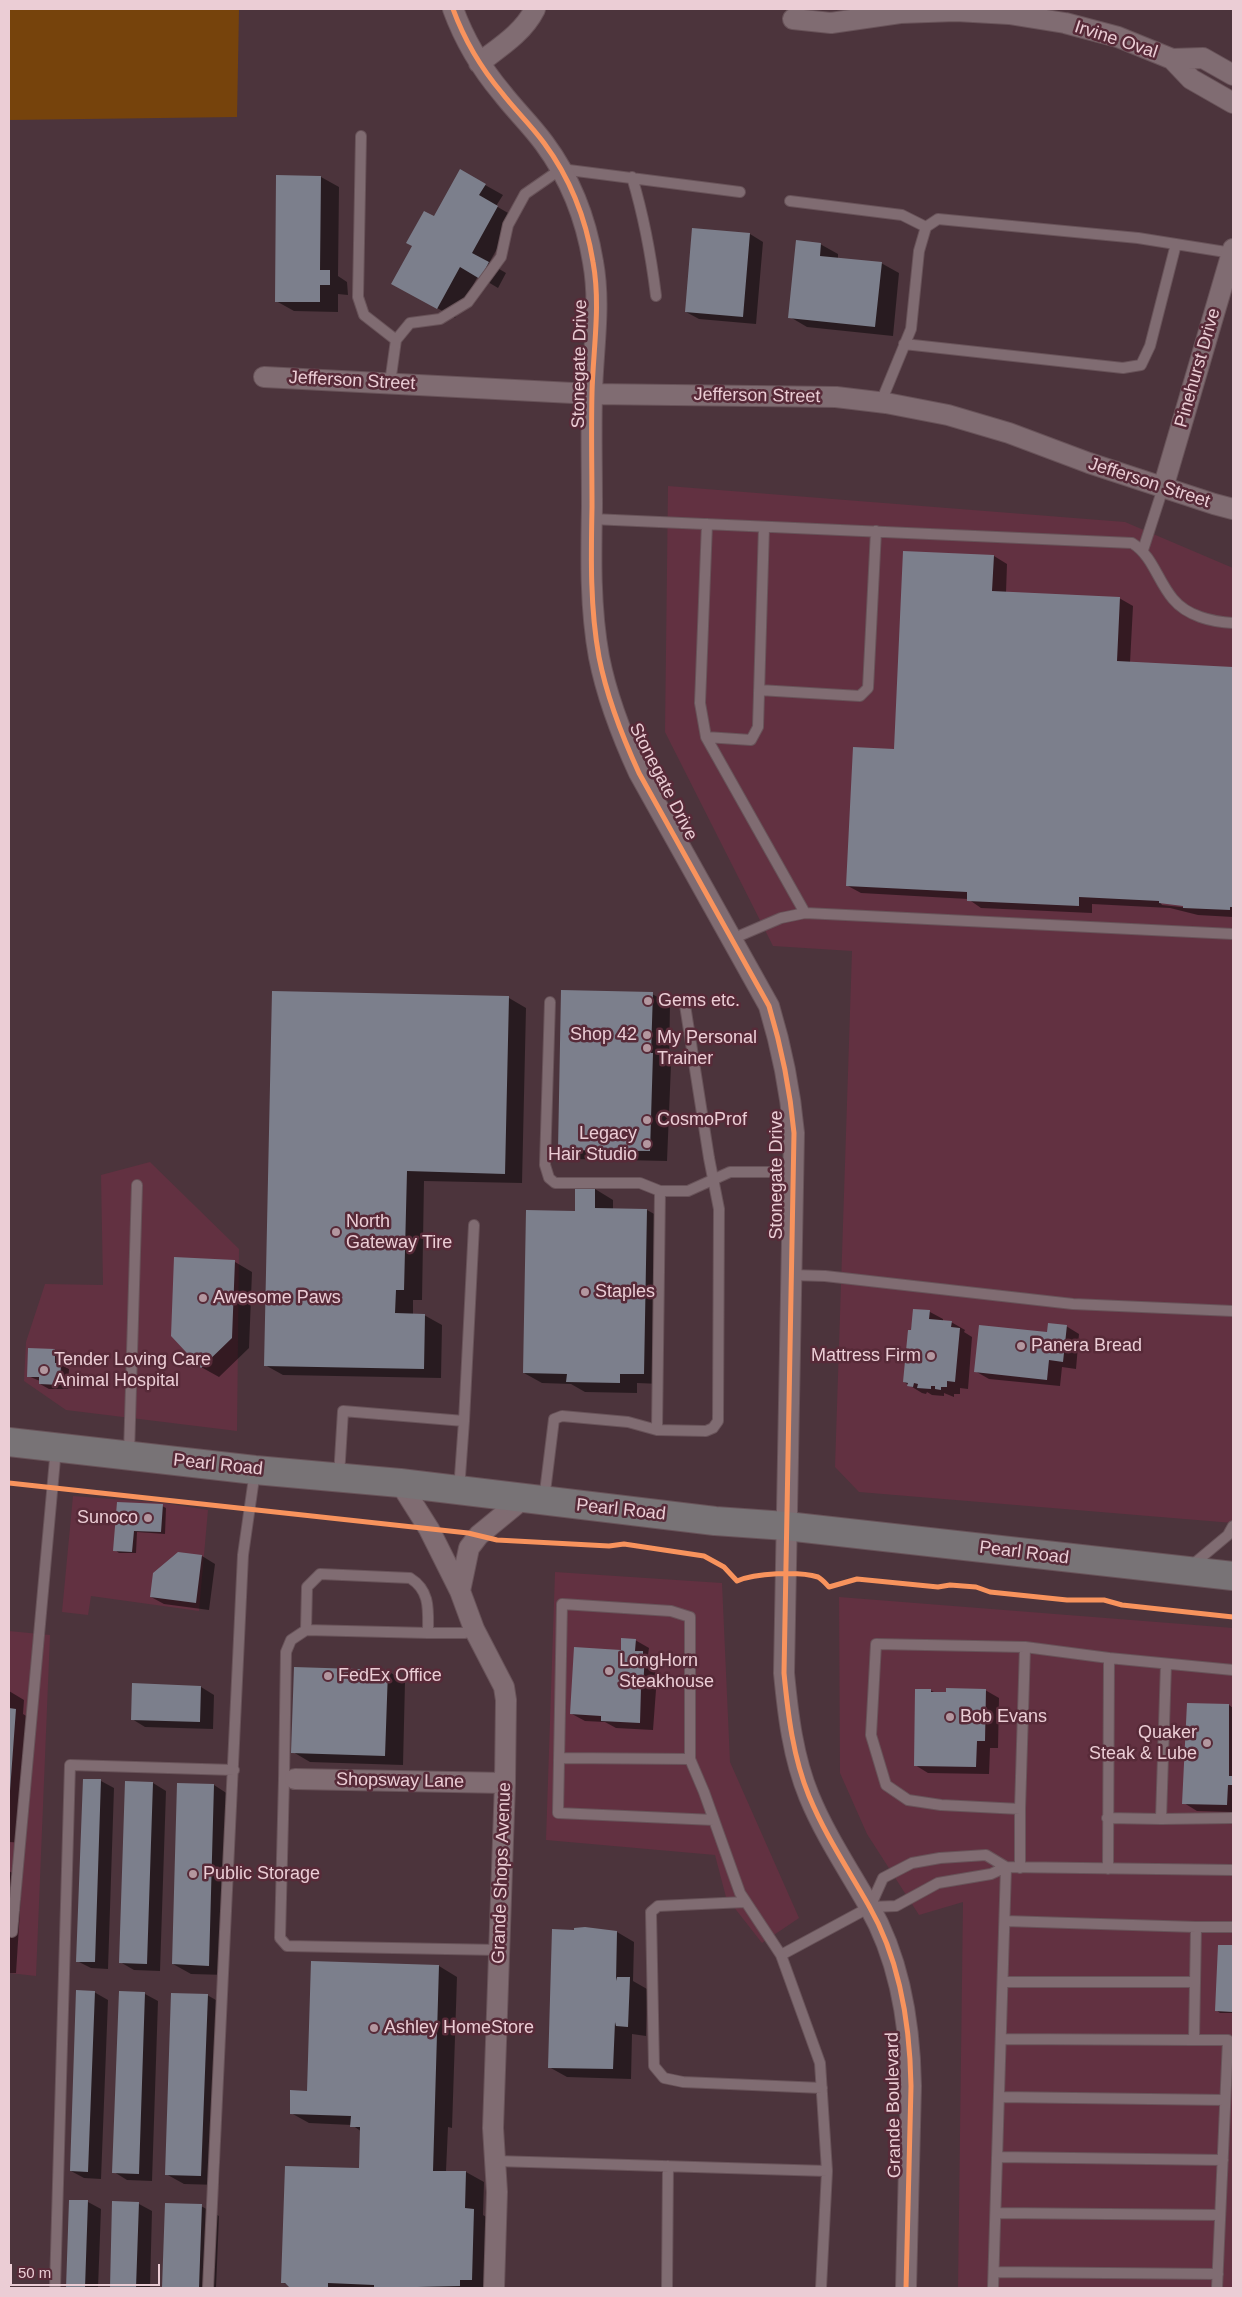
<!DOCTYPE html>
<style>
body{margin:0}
#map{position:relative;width:1242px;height:2297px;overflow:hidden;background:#4c343c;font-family:Helvetica,sans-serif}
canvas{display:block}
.frame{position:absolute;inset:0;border:10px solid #ebcdd5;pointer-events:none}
.scale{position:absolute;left:10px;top:2264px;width:150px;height:22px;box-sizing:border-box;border:2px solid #ebcdd5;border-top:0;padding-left:6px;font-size:15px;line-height:18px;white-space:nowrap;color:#ebcdd5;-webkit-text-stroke:4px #572a38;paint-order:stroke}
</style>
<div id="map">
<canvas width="1242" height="2297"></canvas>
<div class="frame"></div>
<div class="scale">50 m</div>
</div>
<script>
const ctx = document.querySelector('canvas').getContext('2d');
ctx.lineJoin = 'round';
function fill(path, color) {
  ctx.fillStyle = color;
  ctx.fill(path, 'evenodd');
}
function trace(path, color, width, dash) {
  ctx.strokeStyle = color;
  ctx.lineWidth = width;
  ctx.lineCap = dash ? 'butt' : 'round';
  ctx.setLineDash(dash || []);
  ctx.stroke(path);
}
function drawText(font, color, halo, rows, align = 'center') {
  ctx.font = font + ' Helvetica,sans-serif';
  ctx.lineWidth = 5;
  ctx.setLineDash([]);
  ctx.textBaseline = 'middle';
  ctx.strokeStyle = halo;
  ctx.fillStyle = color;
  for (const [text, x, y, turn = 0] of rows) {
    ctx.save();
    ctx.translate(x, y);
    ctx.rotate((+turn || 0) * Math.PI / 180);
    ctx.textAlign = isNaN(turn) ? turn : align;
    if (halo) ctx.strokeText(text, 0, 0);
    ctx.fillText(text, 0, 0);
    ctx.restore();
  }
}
fill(new Path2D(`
 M668,486l457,36 108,46v955l-374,-31 -24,-25 17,-516 -79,-5 -108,-214z
 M150,1162l89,87 -2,182 -171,-21 -42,-29 2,-39 19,-58 58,1 -2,-110z
 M73,1496l91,7 44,7 -9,101 -108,-15 -3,19 -26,-3z
 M555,1572l167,11 8,179 69,156 -37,25 -36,-46 -11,-42 -169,-15z
 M839,1597l394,31v660h-275l5,-386 -44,13 -52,-81 -27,-61z
 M9,1631l41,4 -14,341 -27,-3z`), '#623141');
fill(new Path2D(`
 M9,9h230l-2,108 -228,3z`), '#76430c');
fill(new Path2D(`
 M460,171l43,24 -7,11 19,11 -26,46 17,10 -8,15 -20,-12 -23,42 -45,-25 24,-75z
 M278,177h43l18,10 -1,89 9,6 1,13 -10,-1v18l-44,-1 -18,-10z
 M750,234l13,8 -7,82 -57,-5 -13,-7z
 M820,244l18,10v5l43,4 18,10 -6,63 -86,-9 -17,-10z
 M994,556l13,8 -1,29 113,5 14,8 -3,57 103,5v249l-35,-2 -28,-7 -78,-4v9l-111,-5 -13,-9 -107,-6 -13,-7 47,-136zM1160,902l30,4v2l-28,-3z
 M652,994l18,10 -1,60 2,1 -4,96 -91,-2 -17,-10z
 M509,998l17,10 -4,175 -98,-2 -2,119h-9v15h11l18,10 -1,53 -158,-3 -18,-10z
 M577,1189h18l18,11v10h34l18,10 -4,164 -24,-1v10l-52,-1 -14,-8 -29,-1 -18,-10 52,-161z
 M235,1262l17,10 -3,76 -30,29 -18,-10z
 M914,1310l16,2 13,7v2l8,1 14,8 -1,2 8,5 -4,52 -8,-1v6h-6v3l-10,-4v3l-12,-1 -5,-3 -1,2 -4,-1 -18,-11z
 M1066,1326l13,8 -3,35 -14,-2 -2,19 -71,-7 -14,-8z
 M55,1350l9,5 -1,11 6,3 -1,20h-19l-9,-5v-3l-12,-5z
 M118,1503l44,3 4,2 -1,26 -28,-2 -1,21h-17l-4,-3z
 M202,1556l13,8 -6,46 -45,-6 -13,-7z
 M635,1640l14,8 -1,7 10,8 -5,67 -37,-2 -11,-6 -20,-1 -13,-7 50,-63z
 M388,1671l17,11 -2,83 -93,-3 -17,-10z
 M133,1685l68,2 13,8 -1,34 -68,-2 -13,-8z
 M930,1690l6,3 49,-3 14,8 -1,50h-8l-1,26 -61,-1 -13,-8z
 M9,1691l15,9 -1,14 10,6 -8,123 -16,-1z
 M1229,1705l4,3v104l-36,-1 -13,-8z
 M101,1781l13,7 -6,181 -17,-1 -14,-7z
 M153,1783l13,8 -6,180 -26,-1 -14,-8z
 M214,1785l17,11 -5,179 -35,-1 -18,-10z
 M9,1871l13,8 -6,94h-7z
 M617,1932l17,10 -1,39 14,8 -1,47 -14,-2 -1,45 -64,-2 -18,-10z
 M1219,1946h14v67h-13l-4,-3z
 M313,1963l126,3 18,11 -5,151 -4,-1 -2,44 20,1 18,10 -1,33 8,5 -2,68h-198l-8,-6 81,-113 -2,-37 -10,-7 -43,-2 -18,-10 18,-21z
 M94,1992l14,8 -7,179 -17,-1 -13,-7z
 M145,1994l13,7 -6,180 -25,-1 -13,-8z
 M207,1995l18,10 -6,180 -35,-1 -18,-10z
 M70,2201l18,1 13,7 -3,79h-31z
 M114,2203l25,1 13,7 -2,77h-39z
 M167,2204l34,2 18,10 -3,72h-52z`), '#0007');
fill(new Path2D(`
 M460,169l26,15 -7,11 19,11 -26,47 17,9 -9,17 -20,-12 -23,42 -46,-25 21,-38 -6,-3 18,-32 10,5z
 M276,175l45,1 -1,94h10v15h-10v17h-45z
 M692,228l58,5 -7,84 -58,-5z
 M796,240l25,3 -1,13 62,6 -7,65 -87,-9z
 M903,551l91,4 -2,36 128,6 -3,64 116,6v240h-3v3l-47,-2v-2l-24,-3v-2l-80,-4v9l-112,-5v-9l-121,-6 7,-139 41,2z
 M561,990l92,2 -2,61h2l-3,98 -92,-1z
 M272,991l237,5 -4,178 -98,-3 -3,119h-8l-1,23 30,1 -1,55 -160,-3z
 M575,1188h20v20l52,1 -3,165h-24v9l-54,-1 1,-8 -44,-1 3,-163 49,1z
 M174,1257l61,3 -3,78 -31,30 -30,-32z
 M913,1309l17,1 -1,9 23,2 -1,6 9,1 -5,54 -8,-1v6h-6v3l-6,-1v-3h-4v3l-14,-1 1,-4 -4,-1 -1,4 -6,-1 1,-3 -5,-1 5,-52h3z
 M1048,1323l19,2 -4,37 -14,-2 -2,20 -73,-8 5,-47 68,7z
 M28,1348l27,1v14h6l-1,22 -21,-1v-7h-12z
 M117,1502l46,2 -2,28 -27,-1 -2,21 -19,-1z
 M178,1552l24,3 -6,48 -46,-6 3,-24z
 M621,1638l15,1 -1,12h8v3h2l-2,34h-2l-1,35 -39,-2v-5l-31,-2 4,-67 47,3z
 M294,1667l94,3 -3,86 -94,-3z
 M132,1683l69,3 -1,36 -69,-2z
 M946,1688l40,1 -1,52h-8l-1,26 -62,-1 1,-77h16v3h15z
 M1187,1703l42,1v72h4v9h-5l-1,20 -45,-1z
 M9,1708l7,1 -6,82h-1z
 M83,1779h18l-6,183h-19z
 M125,1781l28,1 -6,182 -28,-1z
 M177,1783l37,1 -5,182 -37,-2z
 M585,1927l32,4 -1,50 1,-4h13l-2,50 -12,-1 -1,-4 -2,47 -65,-1 4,-139 22,1v-2z
 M1218,1945h15v67l-18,-1z
 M311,1961l128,4 -6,206h33l-1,37 9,1 -2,71h-12v6l-86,2v-3l-46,-2v5h-38l-5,-5h-4l4,-117 74,2 1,-41h-10l1,-11 -61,-2v-24l17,1z
 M76,1990l19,1 -7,181 -18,-1z
 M119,1991l26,1 -6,182 -27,-1z
 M171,1993l37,1 -7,182 -36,-1z
 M69,2200h19l-3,88h-19z
 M112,2201l27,1 -3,86h-26z
 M165,2203l37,1 -3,84h-37z`), '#7c7f8c');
const lane = new Path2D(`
 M361,136l-3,161 6,18 32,25
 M632,177c12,40 19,78 24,119
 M790,201l112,14 24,12
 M904,344l219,24 18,-3 9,-19 26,-102
 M390,383l6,-43 14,-17 30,-4 28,-17 33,-45 7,-32 17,-31 36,-25 179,23
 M881,402l30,-73 8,-78 7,-24 12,-8 200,19 94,15
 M592,519l540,24c21,13 25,37 41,56 14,17 39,23 60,24
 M707,524l-7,179 6,34 99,176
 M1143,550l20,-62
 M759,690l101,6 8,-8 8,-157
 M706,737l45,3 7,-13 6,-200
 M732,939l49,-21 24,-5 428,21
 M550,1002l-5,163 4,13 6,5h85l20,8h28l42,-19h63
 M791,1275l34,1 248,28 160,7
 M464,1421l10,-196
 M657,1430l3,-239
 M129,1454l8,-269
 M339,1476l4,-65 121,10 -5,69
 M544,1500l10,-81 8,-3 66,6 29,8 49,1 7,-3 5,-7 1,-212 -10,-51 -24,-153
 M1191,1566l37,-31 5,-9
 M306,1630l1,-43 13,-13 90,4c21,13 18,33 18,55
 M559,1758l131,1
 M284,1779l-4,159 7,8 212,4
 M288,1779h-4l2,-127 5,-12 15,-10 122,3h37l9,-4
 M1020,1809l5,-162
 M1107,1818l54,1 72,-1
 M1161,1819l5,-155
 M714,1820l-156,-7 4,-209 109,7 19,6v142l14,33 36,101 41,62 39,108 7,108
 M1020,1868v-59l-79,-4 -33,-5 -22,-15 -15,-50 5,-91 149,3 84,11
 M1108,1869l1,-211 124,12
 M745,1902l-87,4 -7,6 3,154 10,12 19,4 139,6
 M870,1907l13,-29 29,-15 28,-5 46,-3 20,12
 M1005,1921l191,6
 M12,1932l44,-484
 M781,1955l89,-48 26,-1 42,-23 53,-9 15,-7
 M1003,1982h192
 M1001,2039l193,1
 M999,2097l226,3
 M997,2157l226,3
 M496,2161l331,10 -6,117
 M996,2213l224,2
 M994,2272l224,2
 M55,2288l15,-523 164,5
 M208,2288l35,-733 12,-84
 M667,2288l1,-122
 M993,2288l13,-421 227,3
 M1217,2288l11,-248h-34l2,-113h37`);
const street = new Path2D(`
 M453,9c11,30 28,59 49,84 13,17 29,32 42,50 26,35 42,76 49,119 8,43 0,88 -1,131 -1,38 0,76 0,114 -1,50 -2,101 7,150 8,41 23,79 40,116l130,233c13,43 21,83 25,127l-10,540c4,42 9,84 25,123 16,39 39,73 60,110 31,54 41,118 42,180l-5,202
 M793,19l38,4 69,-10 56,-2 53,3 56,9 53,14 54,22 19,20 42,24
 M1172,59l31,-1 30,17
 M479,63c21,-16 44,-30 56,-54
 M264,377l328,17 244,3 50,6 62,12 61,18 80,30 125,41 19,5
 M1163,488l70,-239
 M400,1483l29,46 31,62 14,38 30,58 2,13 -1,83 -12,345 4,64 -3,96
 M460,1591l9,-43 10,-13 45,-37
 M295,1779l210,4`);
const primary = new Path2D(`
 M9,1442l246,28 145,13 315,38 71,5 447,50`);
trace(lane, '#685359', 12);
trace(street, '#685359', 22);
trace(primary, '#685359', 30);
trace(lane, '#806c72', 10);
trace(street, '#806c72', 20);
trace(primary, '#787376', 28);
trace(new Path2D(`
 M453,9c11,30 28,59 49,84 13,17 29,32 42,50 26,35 42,76 49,119 8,43 0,88 -1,131 -1,38 0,76 0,114 -1,50 -2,101 7,150 8,41 23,79 40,116l130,233c13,43 21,83 25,127l-10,540c4,42 9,84 25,123 16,39 39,73 60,110 31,54 41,118 42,180l-5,202
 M9,1483l459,50 29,7 112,6 15,-2 80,12 20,11 13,14c18,-8 62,-10 81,-4 4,2 8,7 11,10l28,-8 81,8 12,-2 26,2 14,5 77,8h37l18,5 111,12`), '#f8935d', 5);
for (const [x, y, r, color] of [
 [648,1001,5,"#b3979f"],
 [647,1035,5,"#b3979f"],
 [647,1048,5,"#b3979f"],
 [647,1120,5,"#b3979f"],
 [647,1144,5,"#b3979f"],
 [336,1232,5,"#b3979f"],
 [585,1292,5,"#b3979f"],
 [203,1298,5,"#b3979f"],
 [1021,1346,5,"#b3979f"],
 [931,1356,5,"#b3979f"],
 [44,1370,5,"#b3979f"],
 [148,1518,5,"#b3979f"],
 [609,1671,5,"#b3979f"],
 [328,1676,5,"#b3979f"],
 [950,1717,5,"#b3979f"],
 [1207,1743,5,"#b3979f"],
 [193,1874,5,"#b3979f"],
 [374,2028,5,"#b3979f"]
]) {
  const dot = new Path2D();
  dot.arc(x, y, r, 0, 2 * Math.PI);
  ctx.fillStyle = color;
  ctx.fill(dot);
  trace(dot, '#572a38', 2);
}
drawText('18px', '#ebcdd5', '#572a38', [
 ["Irvine Oval",1116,40,18],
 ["Stonegate Drive",580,364,-89],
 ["Pinehurst Drive",1198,368,-74],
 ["Jefferson Street",352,381,3],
 ["Jefferson Street",757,396,1],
 ["Jefferson Street",1149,483,18],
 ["Stonegate Drive",663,782,63],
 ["Stonegate Drive",777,1175,-90],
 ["Pearl Road",218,1465,6],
 ["Pearl Road",621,1510,6],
 ["Pearl Road",1024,1553,7],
 ["Shopsway Lane",400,1781,1],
 ["Grande Shops Avenue",502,1873,-88],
 ["Grande Boulevard",894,2105,-91]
]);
drawText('18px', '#ebcdd5', '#572a38', [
 ["Gems etc.",658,1001],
 ["Shop 42",637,1035,"right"],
 ["My Personal",657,1038],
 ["Trainer",657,1059],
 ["CosmoProf",657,1120],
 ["Legacy",637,1134,"right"],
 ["Hair Studio",637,1155,"right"],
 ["North",346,1222],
 ["Gateway Tire",346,1243],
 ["Staples",595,1292],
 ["Awesome Paws",213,1298],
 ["Panera Bread",1031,1346],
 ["Mattress Firm",921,1356,"right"],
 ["Tender Loving Care",54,1360],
 ["Animal Hospital",54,1381],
 ["Sunoco",138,1518,"right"],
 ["LongHorn",619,1661],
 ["Steakhouse",619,1682],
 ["FedEx Office",338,1676],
 ["Bob Evans",960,1717],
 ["Quaker",1197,1733,"right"],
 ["Steak & Lube",1197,1754,"right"],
 ["Public Storage",203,1874],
 ["Ashley HomeStore",384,2028]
], 'left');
</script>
